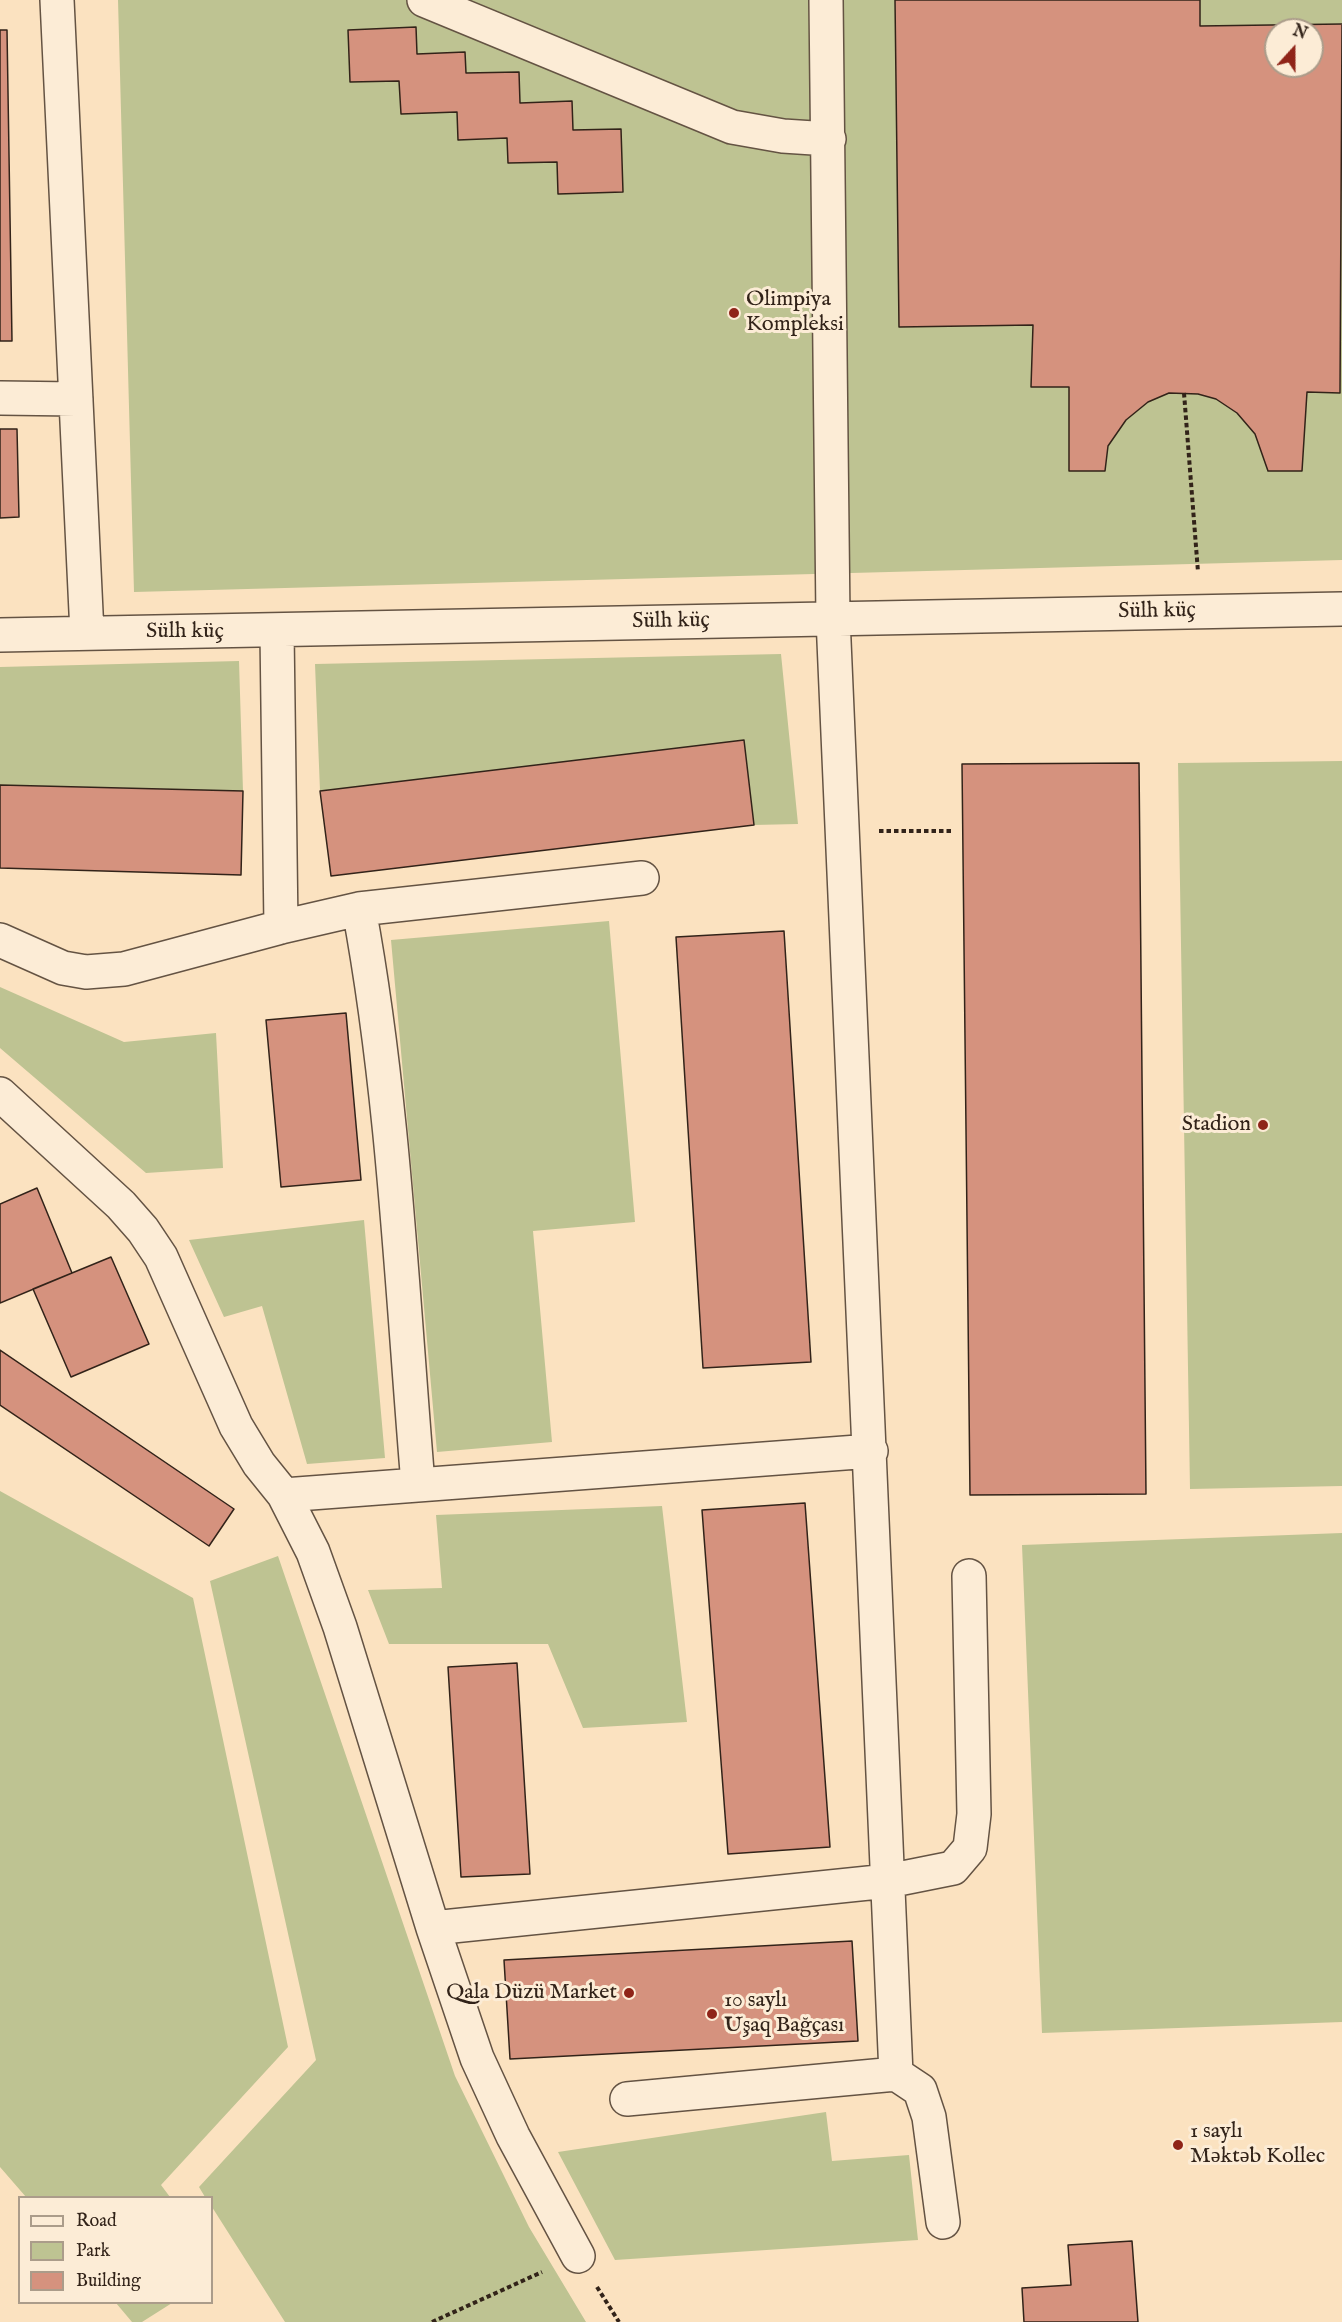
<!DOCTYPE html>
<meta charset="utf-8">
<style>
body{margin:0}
#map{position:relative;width:1342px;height:2322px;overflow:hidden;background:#fbe2c0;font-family:"IM FELL English",serif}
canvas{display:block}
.legend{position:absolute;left:18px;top:2196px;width:195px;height:108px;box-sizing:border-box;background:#fcecd6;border:2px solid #ab9c8a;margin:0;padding:8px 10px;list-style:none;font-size:18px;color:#322319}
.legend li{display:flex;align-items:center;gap:12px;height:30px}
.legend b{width:30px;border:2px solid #ab9c8a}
.north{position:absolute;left:1264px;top:18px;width:60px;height:60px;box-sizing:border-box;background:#fcecd6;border:2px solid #ab9c8a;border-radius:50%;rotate:21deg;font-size:16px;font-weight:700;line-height:24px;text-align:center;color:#322319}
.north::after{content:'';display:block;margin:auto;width:21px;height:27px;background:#8f2418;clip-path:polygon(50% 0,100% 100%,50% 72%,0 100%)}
</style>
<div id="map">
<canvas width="1342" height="2322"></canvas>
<ul class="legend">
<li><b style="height:8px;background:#fcecd6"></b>Road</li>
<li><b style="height:16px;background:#bec392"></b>Park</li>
<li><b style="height:16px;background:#d5927e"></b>Building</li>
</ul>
<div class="north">N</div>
</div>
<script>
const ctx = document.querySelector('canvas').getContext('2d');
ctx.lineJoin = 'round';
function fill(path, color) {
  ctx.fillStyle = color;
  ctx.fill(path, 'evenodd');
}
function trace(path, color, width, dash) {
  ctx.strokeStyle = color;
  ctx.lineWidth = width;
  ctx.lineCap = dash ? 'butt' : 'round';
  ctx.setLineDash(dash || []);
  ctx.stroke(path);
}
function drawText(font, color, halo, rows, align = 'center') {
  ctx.font = font + ' "IM FELL English",serif';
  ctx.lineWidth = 6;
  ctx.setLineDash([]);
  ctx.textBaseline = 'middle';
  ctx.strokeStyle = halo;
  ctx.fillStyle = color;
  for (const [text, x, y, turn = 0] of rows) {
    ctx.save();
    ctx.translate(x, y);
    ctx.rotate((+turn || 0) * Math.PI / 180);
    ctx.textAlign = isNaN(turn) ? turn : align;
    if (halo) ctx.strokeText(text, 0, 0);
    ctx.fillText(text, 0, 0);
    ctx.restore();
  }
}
fill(new Path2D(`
 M118,0h1224v560l-1208,32zM1276,30h36v36h-36z
 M781,654l17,170 -44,1 -10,-85 -424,51 -5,-127z
 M239,661l4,130 -243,-6v-118z
 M1342,761v725l-152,3 -12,-726z
 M609,921l26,301 -102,9 19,211 -115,10 -46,-512z
 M0,987l124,55 92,-9 7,135 -77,5 -146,-125z
 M364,1220l21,238 -78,6 -45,-158 -38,11 -35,-77z
 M0,1491l193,107 95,449 -127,138 9,12h-144l-26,-30z
 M662,1506l25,216 -104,6 -35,-84h-159l-21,-54 74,-2 -6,-73z
 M1342,1533v489l-300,11 -20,-488z
 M278,1556l177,520 74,151 57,95h-301l-73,-115v-9l-7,-1 -6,-10 117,-127 -106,-479z
 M826,2112l6,49 77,-6 9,85 -303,20 -57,-108z
 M116,2303h56l-30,19h-10z`), '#bec392');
const building = new Path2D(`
 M895,0h305v26l142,-2 -2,369 -33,-1 -5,79h-34l-13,-37 -18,-21 -21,-14 -18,-5 -29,-1 -21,9 -22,18 -18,26 -3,25h-36v-84h-38l2,-62 -134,2zM1276,30h36v36h-36z
 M416,27l1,27 48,-2 1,21 53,-1 1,31 52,-2 1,29 48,-1 2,63 -65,2 -1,-32 -49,1 -1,-25 -49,2 -1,-28 -56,2 -2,-33 -49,1 -2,-52z
 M0,30h7l5,311h-12z
 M0,429h17l2,88 -19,1z
 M744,740l10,85 -423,51 -11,-85z
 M1139,763l7,731 -176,1 -8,-731z
 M0,785l243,6 -2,84 -241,-7z
 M784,931l27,431 -108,6 -27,-431z
 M346,1013l15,167 -80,7 -15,-167z
 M37,1188l35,85 -72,30v-99z
 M111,1257l38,87 -78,33 -38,-88z
 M0,1350l234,159 -25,37 -209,-141z
 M805,1503l25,344 -102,7 -26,-344z
 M517,1663l13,211 -69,3 -13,-210z
 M852,1941l6,100 -348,18 -6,-99z
 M1132,2241l6,81h-114l-2,-34 49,-3 -3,-40z`);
fill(building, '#d5927e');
trace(building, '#322319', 1.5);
const minor = new Path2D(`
 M57,0l30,633
 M424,0l308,127 51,9 46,3
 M826,0l7,618 63,1456
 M0,398l76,1
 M277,632l4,295
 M0,635l1342,-26
 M359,909c35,189 43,383 59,575
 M0,940l63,28 23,4 38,-3 157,-42 78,-18 283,-31
 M0,1094l121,111 22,25 18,27 75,169 23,38 25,31 29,57 27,75 93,301 44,130 36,78 65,120
 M284,1495l587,-44
 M433,1928l455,-47 65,-13 17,-20 4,-34 -5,-238
 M627,2099l269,-25 24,16 9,27 14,105`);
trace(minor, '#645343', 36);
trace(new Path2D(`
 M1184,393l14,179
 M879,831h72
 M597,2287l22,35
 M432,2322l110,-50`), '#322319', 4, [4.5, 3]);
trace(minor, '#fcecd6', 33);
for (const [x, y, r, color] of [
 [734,313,6,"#8f2418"],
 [1263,1125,6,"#8f2418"],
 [629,1993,6,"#8f2418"],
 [712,2014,6,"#8f2418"],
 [1178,2145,6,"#8f2418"]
]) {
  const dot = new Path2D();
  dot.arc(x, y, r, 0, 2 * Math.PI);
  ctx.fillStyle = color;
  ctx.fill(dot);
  trace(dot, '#fcecd6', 2);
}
drawText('22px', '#322319', '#fcecd6', [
 ["Olimpiya",746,300],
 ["Kompleksi",746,325],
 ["Stadion",1251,1125,"right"],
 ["Qala Düzü Market",617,1993,"right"],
 ["10 saylı",724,2001],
 ["Uşaq Bağçası",724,2026],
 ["1 saylı",1190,2132],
 ["Məktəb Kollec",1190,2157]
], 'left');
drawText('22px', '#322319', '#fcecd6', [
 ["Sülh küç",1157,612,-1],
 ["Sülh küç",671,622,-1],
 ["Sülh küç",185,632]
]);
</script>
